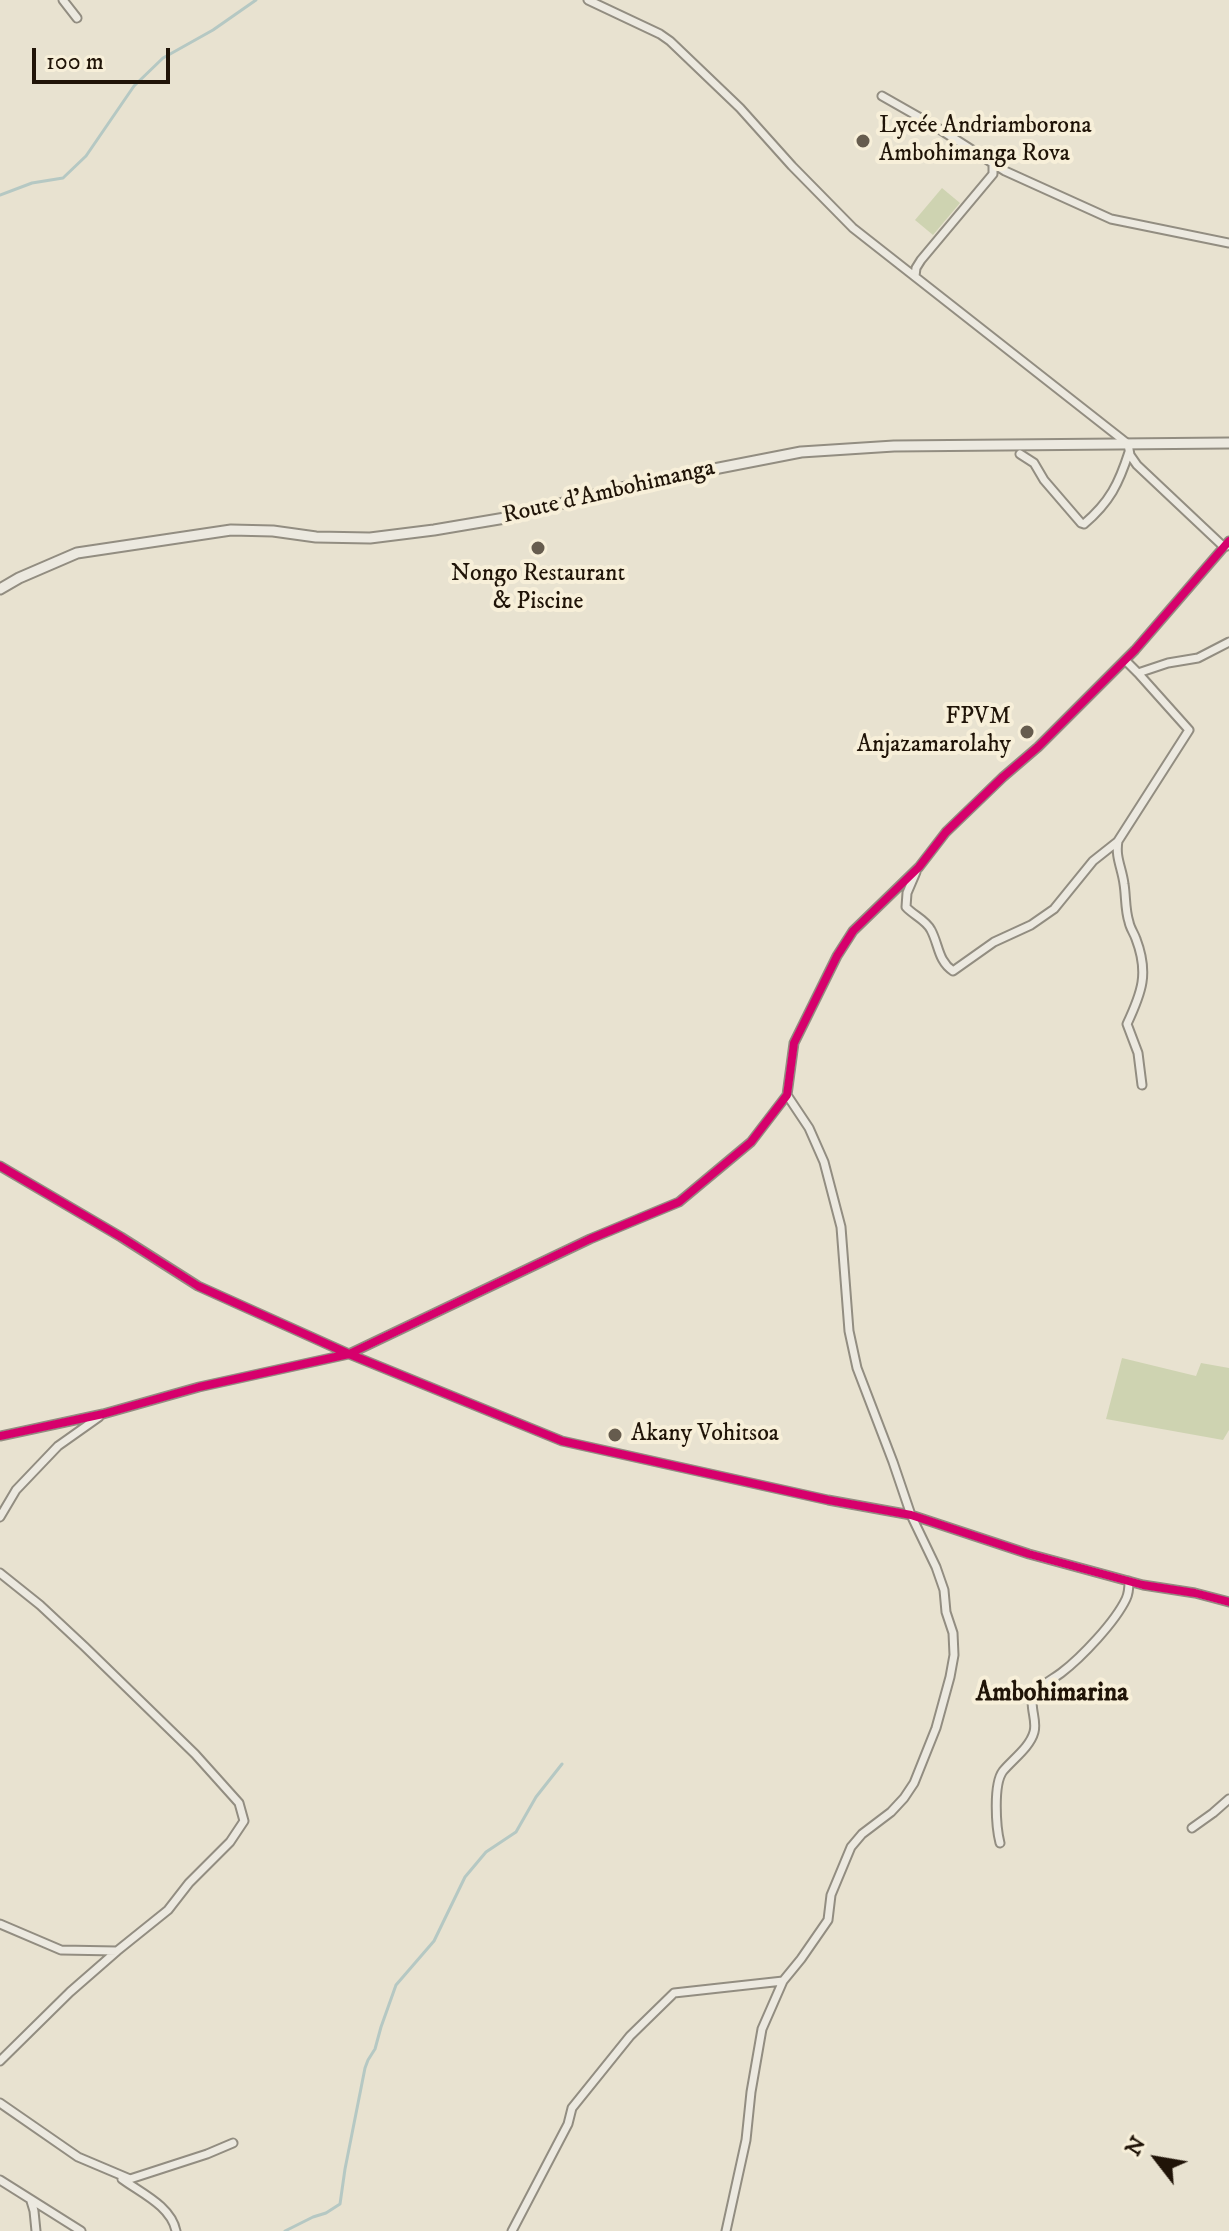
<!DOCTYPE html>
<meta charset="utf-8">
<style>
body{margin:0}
#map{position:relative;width:1229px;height:2231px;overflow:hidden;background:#e8e2d0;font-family:"IM FELL DW Pica",serif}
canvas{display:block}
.north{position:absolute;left:1117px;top:2119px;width:80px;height:80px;-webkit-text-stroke:6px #f7efd9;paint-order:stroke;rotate:301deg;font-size:22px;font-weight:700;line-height:32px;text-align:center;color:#201408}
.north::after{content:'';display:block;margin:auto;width:28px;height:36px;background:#201408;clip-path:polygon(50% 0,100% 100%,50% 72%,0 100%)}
.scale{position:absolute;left:32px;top:48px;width:138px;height:36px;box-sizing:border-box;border:4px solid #201408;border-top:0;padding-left:10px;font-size:24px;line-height:28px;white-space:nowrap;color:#201408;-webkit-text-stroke:6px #f7efd9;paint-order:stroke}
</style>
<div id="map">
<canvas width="1229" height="2231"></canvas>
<div class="north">N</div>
<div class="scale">100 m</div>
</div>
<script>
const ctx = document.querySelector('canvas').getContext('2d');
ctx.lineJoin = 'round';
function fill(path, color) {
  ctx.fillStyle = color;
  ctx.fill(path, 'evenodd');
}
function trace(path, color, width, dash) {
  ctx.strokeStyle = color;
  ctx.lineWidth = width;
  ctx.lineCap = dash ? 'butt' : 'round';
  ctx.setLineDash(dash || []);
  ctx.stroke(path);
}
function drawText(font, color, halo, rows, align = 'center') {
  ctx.font = font + ' "IM FELL DW Pica",serif';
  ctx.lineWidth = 8;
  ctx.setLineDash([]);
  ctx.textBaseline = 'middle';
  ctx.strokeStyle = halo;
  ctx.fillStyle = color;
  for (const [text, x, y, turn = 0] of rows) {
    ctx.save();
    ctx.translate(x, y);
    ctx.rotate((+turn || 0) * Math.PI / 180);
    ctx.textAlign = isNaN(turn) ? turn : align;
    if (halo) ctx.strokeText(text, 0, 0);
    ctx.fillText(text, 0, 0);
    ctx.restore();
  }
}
fill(new Path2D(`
 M942,188l18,15 -27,32 -18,-15z
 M1122,1358l74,18 5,-13 28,5v62l-6,10 -117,-21z`), '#ced3b1');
trace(new Path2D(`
 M0,195l32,-12 31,-5 23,-22 48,-70 29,-28 50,-28 43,-30
 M285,2231l28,-14 13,-4 14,-9 5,-35 20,-101 3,-8 7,-11 6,-22 15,-42 38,-44 31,-64 21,-25 30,-20 20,-35 26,-33`), '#b5c8c3', 3);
const minor = new Path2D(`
 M63,0l14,18
 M588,0l72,34 10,7 70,67 52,58 61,62 275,216 2,11 7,10 87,82 3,-1
 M882,96l51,29 72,46 106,48 118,24
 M915,276l1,-8 5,-8 72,-86v-10
 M1020,454l14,9 10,17 37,43 3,1c26,-22 35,-41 45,-72
 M1125,660l13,13 30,-10 30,-5 31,-16
 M1138,673l51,57 -71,111c-3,16 4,27 6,43 2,12 1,26 5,38 1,6 5,11 7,17 13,34 6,53 -9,85l11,29 4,32
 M916,872l-9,21 -1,14c7,8 20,13 25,23 8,15 7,31 22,41l41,-29 37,-17 23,-16 39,-48 24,-19
 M0,1166l121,71 77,49 151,68 213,87 266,59 83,15 118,39 114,31 52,8 34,9
 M0,1436l103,-22 96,-27 150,-33 241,-115 89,-37 72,-60 36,-47 7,-52 43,-87 16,-25 66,-64 27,-35 57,-55 35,-30 97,-97 94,-109
 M0,1517l16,-27 42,-44 41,-29
 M0,1573l40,32 45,42 110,107 44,49 5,18 -14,21 -41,41 -21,27 -51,41 -56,-1 -61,-26
 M1192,1828l21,-15 16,-14
 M1000,1843c-4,-16 -7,-59 3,-72 10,-12 27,-24 31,-39 4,-14 -8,-29 3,-41 7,-8 16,-12 24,-18 21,-16 54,-51 65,-74 3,-6 3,-12 3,-18
 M0,2061l70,-69 47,-41
 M0,2103l78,54 52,22 77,-25 26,-11
 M122,2179c19,14 49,27 54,52
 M0,2180l81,51
 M31,2201l3,10 2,20
 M512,2231l56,-107 4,-16 58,-72 44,-43 109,-12
 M726,2231l20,-91 5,-48 11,-63 21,-48 18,-22 27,-39 3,-25 20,-48 11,-13 29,-22 13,-14 10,-15 22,-55 14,-51 4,-22 -1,-22 -7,-21 -2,-22 -8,-23 -25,-52 -18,-53 -36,-94 -8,-37 -8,-104 -17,-65 -15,-34 -22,-33`);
const tertiary = new Path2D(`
 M0,589l19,-11 58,-25 154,-23 42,1 43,6 54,1 64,-8 71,-12 132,-34 164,-32 93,-6 335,-3`);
trace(minor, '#928d81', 11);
trace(tertiary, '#928d81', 13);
trace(minor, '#ece9e0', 7);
trace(tertiary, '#ece9e0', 9);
trace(new Path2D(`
 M0,1166l121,71 77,49 151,68 213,87 266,59 83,15 118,39 114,31 52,8 34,9
 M0,1436l103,-22 96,-27 150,-33 241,-115 89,-37 72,-60 36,-47 7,-52 43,-87 16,-25 66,-64 27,-35 57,-55 35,-30 97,-97 94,-109`), '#d6006c', 8);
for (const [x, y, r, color] of [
 [863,141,8,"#665c4e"],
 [538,548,8,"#665c4e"],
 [1027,732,8,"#665c4e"],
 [615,1435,8,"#665c4e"]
]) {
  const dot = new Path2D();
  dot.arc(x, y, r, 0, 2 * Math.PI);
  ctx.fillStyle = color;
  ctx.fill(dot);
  trace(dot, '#f7efd9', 3);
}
drawText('24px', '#201408', '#f7efd9', [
 ["Lycée Andriamborona",879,127],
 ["Ambohimanga Rova",879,155],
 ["Nongo Restaurant",538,575,"center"],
 ["& Piscine",538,603,"center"],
 ["FPVM",1011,718,"right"],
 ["Anjazamarolahy",1011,746,"right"],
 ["Akany Vohitsoa",631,1435]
], 'left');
drawText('24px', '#201408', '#f7efd9', [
 ["Route d'Ambohimanga",609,493,-13]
]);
drawText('bold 26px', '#201408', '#f7efd9', [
 ["Ambohimarina",1052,1695]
]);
</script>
